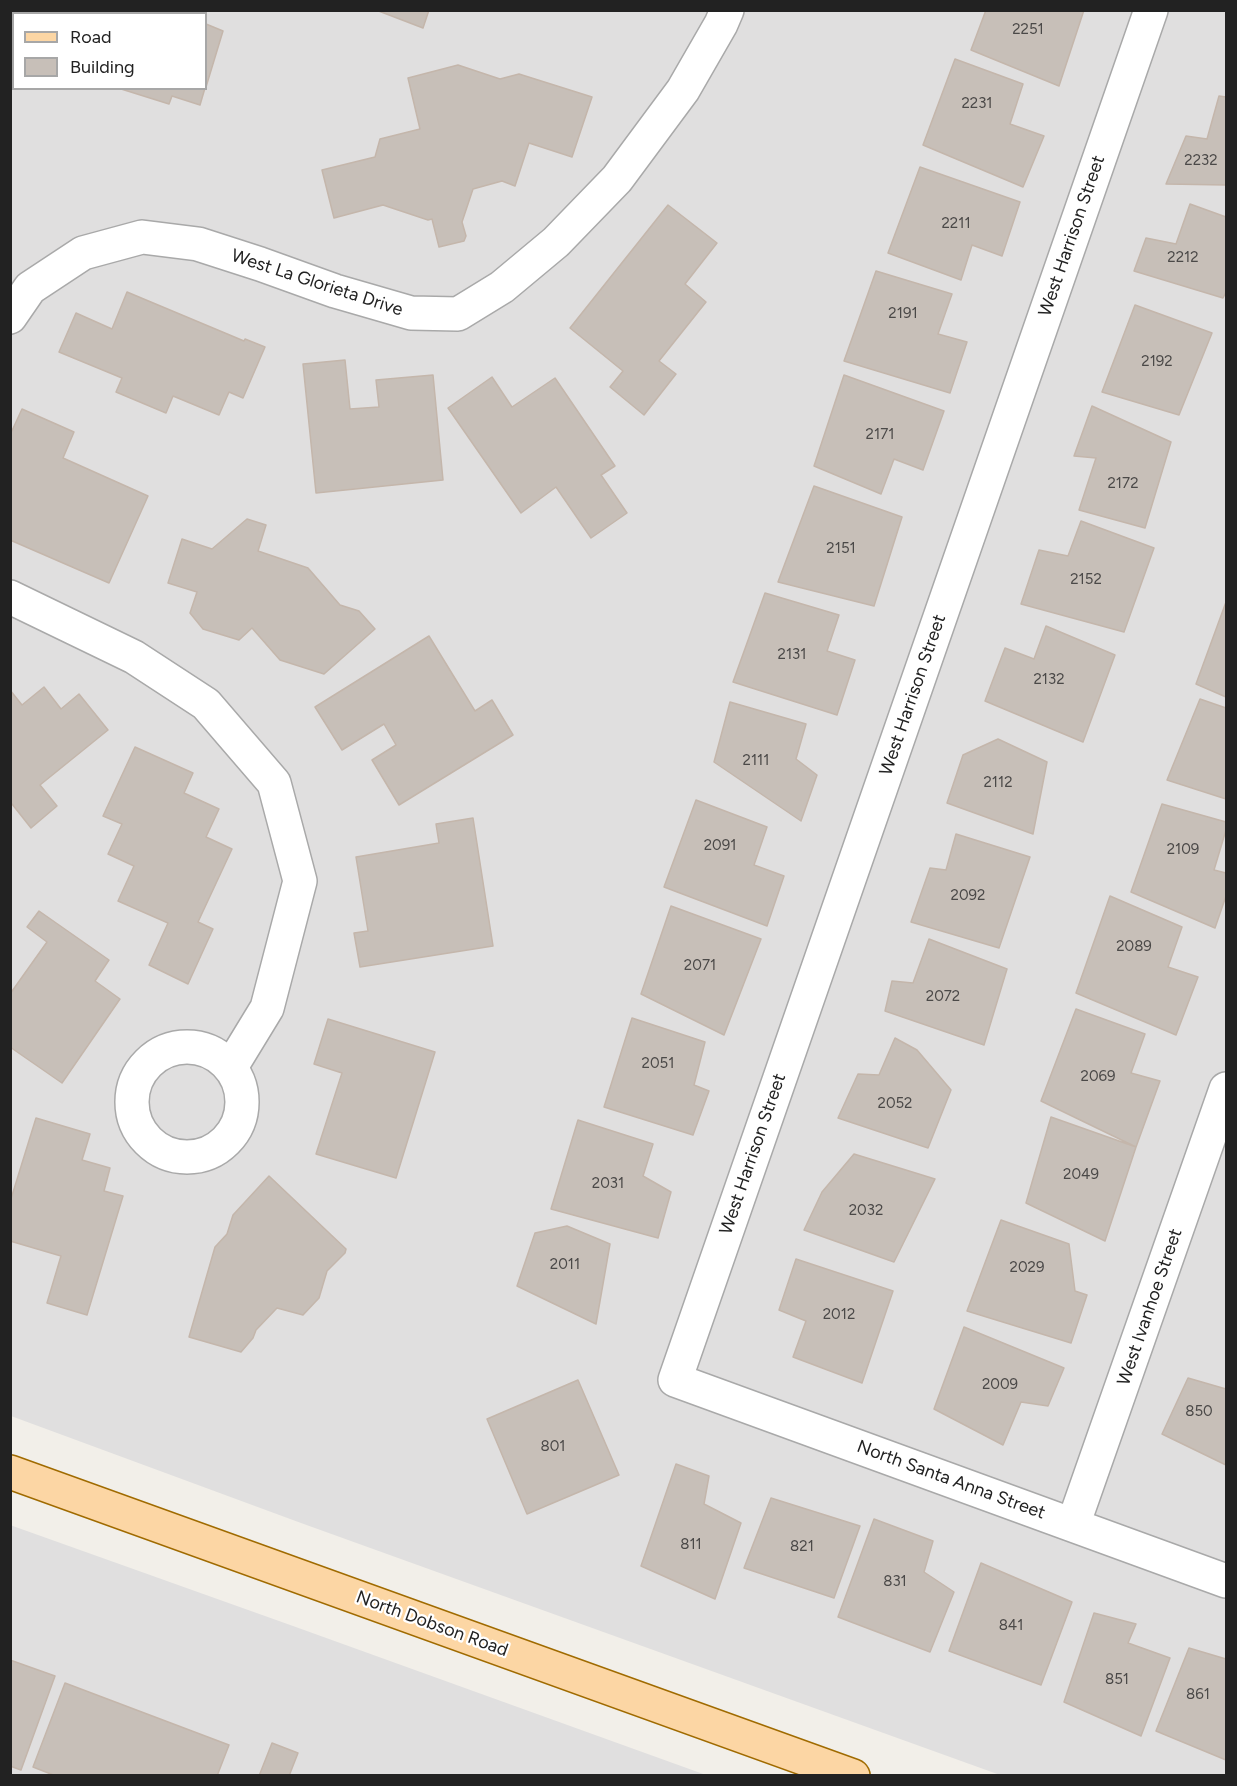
<!DOCTYPE html>
<style>
body{margin:0}
#map{position:relative;width:1237px;height:1786px;overflow:hidden;background:#f2efe9;font-family:Figtree,sans-serif}
canvas{display:block}
.frame{position:absolute;inset:0;border:12px solid #222;pointer-events:none}
.legend{position:absolute;left:12px;top:12px;width:195px;height:78px;box-sizing:border-box;background:#fff;border:2px solid #a7a7a7;margin:0;padding:8px 10px;list-style:none;font-size:18px;color:#222}
.legend li{display:flex;align-items:center;gap:12px;height:30px}
.legend b{width:30px;border:2px solid #a7a7a7}
</style>
<div id="map">
<canvas width="1237" height="1786"></canvas>
<div class="frame"></div>
<ul class="legend">
<li><b style="height:8px;background:#fcd6a4"></b>Road</li>
<li><b style="height:16px;background:#c7bfb8"></b>Building</li>
</ul>
</div>
<script>
const ctx = document.querySelector('canvas').getContext('2d');
ctx.lineJoin = 'round';
function fill(path, color) {
  ctx.fillStyle = color;
  ctx.fill(path, 'evenodd');
}
function trace(path, color, width, dash) {
  ctx.strokeStyle = color;
  ctx.lineWidth = width;
  ctx.lineCap = dash ? 'butt' : 'round';
  ctx.setLineDash(dash || []);
  ctx.stroke(path);
}
function drawText(font, color, halo, rows, align = 'center') {
  ctx.font = font + ' Figtree,sans-serif';
  ctx.lineWidth = 4.5;
  ctx.setLineDash([]);
  ctx.textBaseline = 'middle';
  ctx.strokeStyle = halo;
  ctx.fillStyle = color;
  for (const [text, x, y, turn = 0] of rows) {
    ctx.save();
    ctx.translate(x, y);
    ctx.rotate((+turn || 0) * Math.PI / 180);
    ctx.textAlign = isNaN(turn) ? turn : align;
    if (halo) ctx.strokeText(text, 0, 0);
    ctx.fillText(text, 0, 0);
    ctx.restore();
  }
}
fill(new Path2D(`
 M10,11h1216v1764h-226l-699,-252 -290,-107zM14,14h192v74h-192z
 M10,1525l283,101 413,149h-695z`), '#e0dfdf');
const building = new Path2D(`
 M26,10h144l8,4h-153z
 M376,10h53l-6,18z
 M986,10h98l-25,76 -88,-36z
 M206,24l17,7 -17,56z
 M955,59l68,25 -13,40 34,12 -21,51 -100,-42z
 M458,65l42,14 19,-5 73,23 -20,60 -43,-14 -14,43 -13,-5 -29,8 -11,33 4,14 -2,5 -25,6 -7,-28 -4,1 -45,-15 -49,13 -12,-48 53,-13 5,-18 40,-10 -12,-51z
 M118,88h87l-5,17 -28,-9 -3,8z
 M1219,96l7,1v88l-60,-1 20,-48 21,3z
 M920,167l100,35 -18,54 -30,-11 -11,35 -73,-27z
 M1190,204l36,13v75l-3,6 -89,-27 12,-33 30,6z
 M668,205l49,38 -32,41 21,18 -47,59 17,13 -32,41 -34,-28 13,-16 -53,-43z
 M876,271l76,23 -14,40 29,8 -17,51 -106,-32z
 M127,292l117,49 1,-2 20,8 -22,51 -14,-6 -10,23 -46,-19 -7,17 -50,-21 6,-14 -63,-26 17,-39 36,16z
 M1135,305l77,28 -33,82 -77,-23z
 M345,360l5,49 29,-2 -3,-27 57,-5 10,105 -127,13 -13,-129z
 M844,375l100,36 -21,59 -29,-11 -13,35 -67,-28z
 M492,377l20,30 43,-29 60,88 -14,9 26,38 -36,25 -35,-51 -35,26 -73,-105z
 M1092,406l79,36 -26,86 -66,-18 17,-52 -22,-2z
 M22,409l52,23 -11,26 85,38 -39,87 -99,-43v-105z
 M814,486l88,31 -28,89 -96,-24z
 M247,519l19,6 -8,26 50,17 32,37 19,6 16,18 -51,45 -44,-14 -28,-32 -13,12 -36,-11 -13,-16 7,-21 -29,-9 14,-44 30,10z
 M1081,521l73,27 -30,84 -103,-28 18,-54 29,6z
 M765,593l74,22 -12,36 28,9 -18,55 -104,-33z
 M1226,602v95l-30,-13z
 M1046,626l69,29 -32,87 -98,-41 20,-53 29,11z
 M429,636l46,75 17,-11 21,35 -114,70 -27,-45 24,-15 -12,-21 -42,26 -27,-43z
 M44,687l17,22 18,-15 29,36 -68,55 17,21 -26,22 -19,-24 -2,2v-116l12,15z
 M1200,699l26,9v91l-59,-19z
 M730,702l76,22 -10,35 21,16 -16,46 -87,-59z
 M998,739l49,23 -14,72 -86,-31 16,-48z
 M135,747l58,26 -9,20 35,16 -13,28 26,12 -34,73 15,7 -25,55 -39,-19 19,-42 -50,-22 16,-35 -26,-12 14,-30 -19,-8z
 M696,800l71,27 -13,38 30,11 -17,50 -103,-39z
 M1162,804l64,18v8l-12,40 12,3v23l-11,32 -84,-36z
 M473,818l20,128 -133,21 -6,-34 14,-2 -12,-74 83,-14 -3,-19z
 M956,834l74,23 -31,91 -88,-26 19,-54 16,2z
 M1110,896l72,31 -14,40 30,10 -22,58 -100,-42z
 M671,906l90,33 -37,96 -83,-41z
 M39,911l70,49 -14,21 25,18 -58,84 -52,-36v-53l37,-52 -20,-15z
 M929,939l78,30 -23,76 -99,-34 7,-30 21,2z
 M1076,1009l69,25 -14,39 29,8 -24,66 -95,-46z
 M632,1018l73,24 -11,43 15,6 -16,44 -89,-28z
 M328,1019l107,33 -39,126 -80,-24 26,-81 -28,-9z
 M895,1038l22,12 34,40 -23,58 -90,-30 20,-44 21,1z
 M1051,1117l85,30 -31,94 -79,-38z
 M36,1118l54,16 -8,26 28,8 -6,23 19,5 -36,119 -40,-12 14,-47 -51,-15v-39z
 M578,1120l75,24 -10,32 28,16 -13,46 -107,-29z
 M854,1154l81,25 -41,83 -90,-32 18,-38z
 M269,1176l77,73 -1,4 -18,18 -8,27 -16,17 -26,-7 -21,22 -3,8 -12,14 -52,-15 26,-90 12,-13 6,-19z
 M1001,1220l68,24 6,47 12,4 -16,48 -104,-32z
 M567,1226l43,18 -14,80 -79,-38 18,-53z
 M796,1259l97,32 -31,92 -69,-26 13,-36 -27,-11z
 M964,1327l100,41 -16,38 -27,-4 -18,43 -69,-36z
 M1188,1378l38,11v76l-64,-31z
 M578,1380l41,95 -92,39 -40,-95z
 M676,1464l33,12 -5,28 37,19 -26,76 -74,-33z
 M771,1498l89,28 -26,72 -90,-30z
 M874,1519l59,22 -9,31 30,20 -24,60 -92,-35z
 M981,1563l91,39 -31,83 -92,-34z
 M1094,1613l42,11 -8,19 42,15 -29,78 -77,-34z
 M1189,1648l37,11v101l-70,-29z
 M10,1660l45,16 -34,94 -11,-4z
 M65,1683l164,62 -12,31h-161l-23,-9z
 M272,1743l26,10 -9,23h-30z`);
fill(building, '#c7bfb8');
trace(building, '#c4b6ab', 1.5);
const minor = new Path2D(`
 M1151,10l-476,1370 551,201
 M10,317l20,-29 53,-35 59,-16 56,7 62,20 75,27 76,22 47,1 44,-27 54,-45 61,-63 66,-89 38,-66 6,-14
 M10,597l124,60 72,47 68,79 26,98 -33,127 -36,59
 M132 1102a55 55 0 1 1 110 0a55 55 0 1 1-110 0Z
 M1073,1525l153,-436`);
const major = new Path2D(`
 M10,1472l843,304`);
trace(minor, '#a9a9a9', 36);
trace(major, '#a06b00', 36);
trace(minor, '#fff', 33);
trace(major, '#fcd6a4', 33);
drawText('15px', '#4b4948', null, [
 ["2251",1028,30],
 ["2231",977,104],
 ["2232",1201,161],
 ["2211",956,224],
 ["2212",1183,258],
 ["2191",903,314],
 ["2192",1157,362],
 ["2171",880,435],
 ["2172",1123,484],
 ["2151",841,549],
 ["2152",1086,580],
 ["2131",792,655],
 ["2132",1049,680],
 ["2111",756,761],
 ["2112",998,783],
 ["2091",720,846],
 ["2109",1183,850],
 ["2092",968,896],
 ["2089",1134,947],
 ["2071",700,966],
 ["2072",943,997],
 ["2051",658,1064],
 ["2069",1098,1077],
 ["2052",895,1104],
 ["2049",1081,1175],
 ["2031",608,1184],
 ["2032",866,1211],
 ["2011",565,1265],
 ["2029",1027,1268],
 ["2012",839,1315],
 ["2009",1000,1385],
 ["850",1199,1412],
 ["801",553,1447],
 ["811",691,1545],
 ["821",802,1547],
 ["831",895,1582],
 ["841",1011,1626],
 ["851",1117,1680],
 ["861",1198,1695]
]);
drawText('18px', '#222', '#fff', [
 ["West Harrison Street",1072,236,-71],
 ["West La Glorieta Drive",317,283,18],
 ["West Harrison Street",913,695,-71],
 ["West Harrison Street",753,1154,-71],
 ["West Ivanhoe Street",1150,1307,-71],
 ["North Santa Anna Street",951,1480,20],
 ["North Dobson Road",432,1624,20]
]);
</script>
